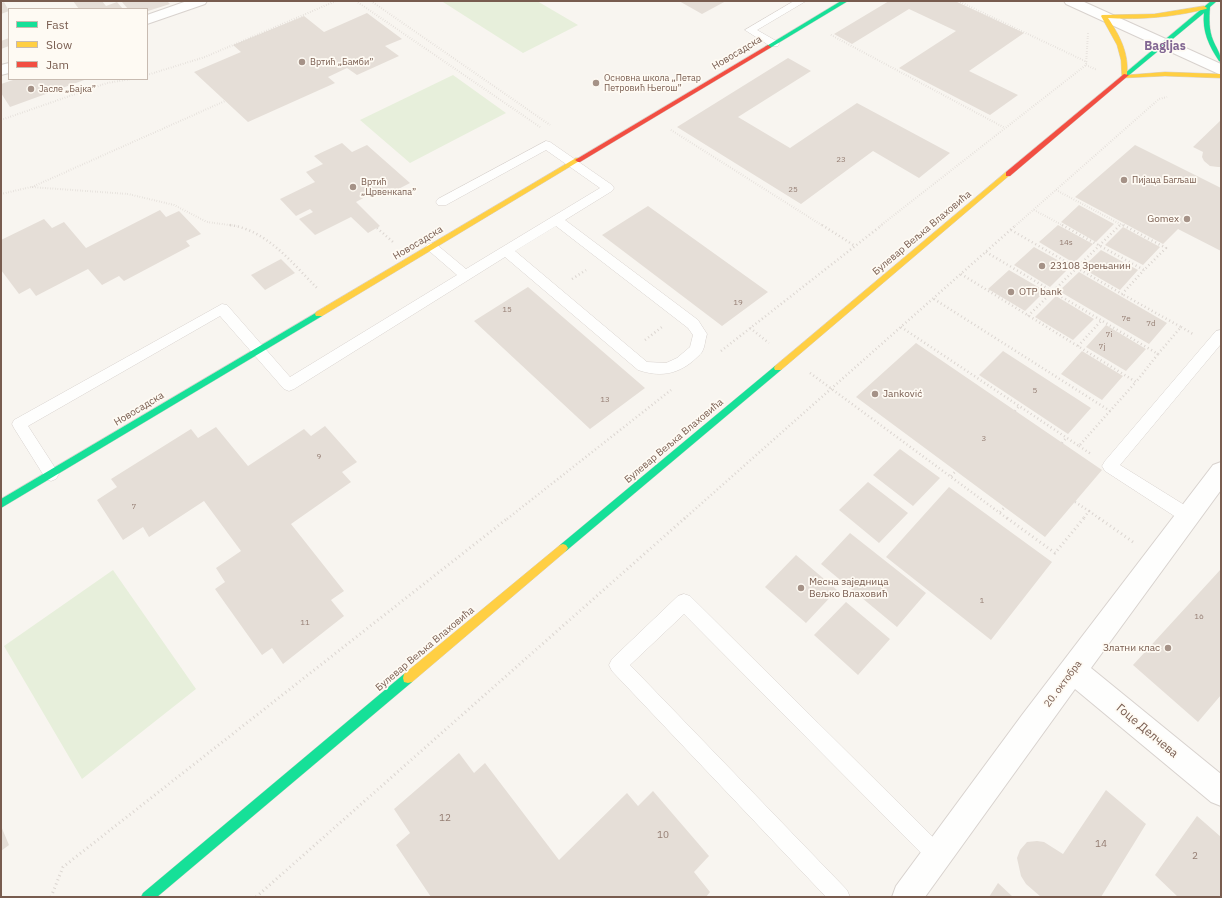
<!DOCTYPE html>
<meta charset="utf-8">
<style>
body{margin:0}
#map{position:relative;width:1222px;height:898px;overflow:hidden;background:#f8f5f0;font-family:"IBM Plex Sans",sans-serif}
canvas{display:block}
.frame{position:absolute;inset:0;border:2px solid #785c4f;pointer-events:none}
.legend{position:absolute;left:8px;top:8px;width:140px;height:72px;box-sizing:border-box;background:#fefaf3;border:1px solid #c8bbb1;margin:0;padding:5px 7px;list-style:none;font-size:12px;color:#785c4f}
.legend li{display:flex;align-items:center;gap:8px;height:20px}
.legend b{width:20px;border:1px solid #c8bbb1}
</style>
<div id="map">
<canvas width="1222" height="898"></canvas>
<div class="frame"></div>
<ul class="legend">
<li><b style="height:5px;background:#16e098"></b>Fast</li>
<li><b style="height:5px;background:#ffcf43"></b>Slow</li>
<li><b style="height:5px;background:#f24e42"></b>Jam</li>
</ul>
</div>
<script>
const ctx = document.querySelector('canvas').getContext('2d');
ctx.lineJoin = 'round';
function fill(path, color) {
  ctx.fillStyle = color;
  ctx.fill(path, 'evenodd');
}
function trace(path, color, width, dash) {
  ctx.strokeStyle = color;
  ctx.lineWidth = width;
  ctx.lineCap = dash ? 'butt' : 'round';
  ctx.setLineDash(dash || []);
  ctx.stroke(path);
}
function drawText(font, color, halo, rows, align = 'center') {
  ctx.font = font + ' "IBM Plex Sans",sans-serif';
  ctx.lineWidth = 3.5;
  ctx.setLineDash([]);
  ctx.textBaseline = 'middle';
  ctx.strokeStyle = halo;
  ctx.fillStyle = color;
  for (const [text, x, y, turn = 0] of rows) {
    ctx.save();
    ctx.translate(x, y);
    ctx.rotate((+turn || 0) * Math.PI / 180);
    ctx.textAlign = isNaN(turn) ? turn : align;
    if (halo) ctx.strokeText(text, 0, 0);
    ctx.fillText(text, 0, 0);
    ctx.restore();
  }
}
fill(new Path2D(`
 M446,1h91l41,24 -55,28 -80,-51z
 M453,75l53,38 -96,50 -50,-43z
 M113,570l83,119 -114,90 -78,-133z`), '#e7efdb');
fill(new Path2D(`
 M73,1h29l4,5 11,-4 6,7h-44z
 M167,1l3,3 -22,7 -3,-3 -17,1 -6,-7z
 M679,1h47l-24,13z
 M889,1h66l69,32 -55,38 49,24 -28,20 -91,-47 57,-37 -47,-22 -57,35 -18,-10z
 M4,2l5,9 -8,3v-11z
 M367,13l35,26 -17,7 14,10 -42,19 -10,-7 -19,9 7,6 -87,39 -54,-50 47,-20 -8,-7 71,-29 20,16z
 M9,38v8l-8,3v-8z
 M788,58l23,13 -73,46 52,31 67,-45 93,50 -31,25 -46,-27 -72,53 -124,-77z
 M16,79h71l-77,28 -9,-14v-9z
 M1221,120v47h-3l-8,-1 -6,-5 -2,-4 1,-5 -10,-5z
 M342,143l10,9 15,-7 43,38 -27,14 -7,-6 -20,11 24,24 -12,7 -17,-16 -36,18 -16,-16 14,-7 -3,-3 -14,7 -16,-17 35,-17 -9,-10 17,-8 -9,-8z
 M1135,145l86,43v63l-43,-22 -15,15 -88,-47z
 M1079,205l35,19 -18,18 -35,-20z
 M648,206l120,86 -46,34 -120,-91z
 M160,210l6,7 13,-6 22,23 -15,7 4,5 -66,35 -5,-5 -17,9 -14,-16 -52,27 -6,-8 -11,6 -18,-24v-30l43,-21 8,9 12,-6 22,26z
 M1058,225l35,19 -19,19 -35,-21z
 M1123,227l37,20 -17,18 -38,-20z
 M1034,247l36,20 -20,20 -36,-22z
 M1101,250l37,20 -18,20 -38,-22z
 M281,259l14,14 -30,17 -14,-15z
 M1009,270l36,21 -20,20 -37,-22z
 M1079,272l88,51 -18,21 -90,-53z
 M528,287l117,101 -55,41 -116,-108z
 M1056,296l38,23 -21,21 -38,-23z
 M1106,325l40,24 -20,22 -40,-24z
 M916,343l186,127 -57,67 -189,-140z
 M1003,351l88,57 -23,26 -89,-59z
 M1082,351l41,25 -21,24 -41,-26z
 M325,426l32,36 -15,10 9,10 -60,42 53,67 -13,9 13,16 -61,48 -11,-16 -10,7 -47,-66 10,-7 -9,-14 25,-17 -37,-50 -55,36 -6,-10 -20,13 -26,-40 20,-13 -6,-8 80,-50 7,9 18,-11 32,39 56,-37 7,7z
 M900,449l40,29 -27,28 -40,-31z
 M868,482l40,31 -29,30 -40,-33z
 M949,487l103,75 -61,78 -105,-83z
 M850,533l76,60 -29,34 -76,-63z
 M796,555l41,35 -31,33 -41,-36z
 M1221,569v126l-23,27 -65,-57z
 M846,602l44,37 -32,36 -44,-40z
 M459,753l15,20 11,-10 74,97 68,-67 11,13 15,-15 56,65 -15,16 16,20 -4,5h-275l-35,-52 14,-12 -16,-24z
 M1106,790l40,34 -45,73h-60l-15,-13 -5,-8 -4,-18 3,-8 7,-8 10,-1 7,1 19,12z
 M1197,816l24,21v60h-43l-23,-22z
 M1,826l8,19 -8,6z
 M998,883l15,14h-24z`), '#e5ded7');
const lane = new Path2D(`
 M794,1h12l-49,29 21,12 1,2 -1,2h-8l-25,-16z
 M546,141l4,1 62,43 2,3 -2,3 -47,29 133,100 9,14c-2,6 -2,13 -5,18 -2,3 -6,6 -9,9 -17,14 -34,16 -55,9l-133,-113 -211,132 -5,2 -5,-2 -64,-73 -192,110 31,48 -3,5 -5,2 -5,-2 -32,-51 -2,-4 2,-4 208,-116 5,1 63,72 167,-102 -29,-25 -2,-3 2,-3 4,-1 4,1 30,25 134,-81 -54,-38 -100,55h-8l-2,-3 2,-3zM556,226l132,102 5,7 -3,12 -13,11 -11,5 -19,-1 -132,-111z
 M1221,330v14l-101,121 74,46 2,5 -2,5 -6,2 -6,-2 -77,-50 -3,-5 3,-5 111,-130z
 M684,594l6,2 254,252 3,7 -3,7 -7,3 -7,-3 -246,-248 -54,51 217,225 3,7h-24l-214,-226 -3,-6 3,-6 66,-63z`);
const street = new Path2D(`
 M187,1h20l-2,3 -58,20v-9z
 M1064,1h18l139,63v11l-155,-71z
 M9,63v10l-8,2v-10z
 M1221,462v28l-130,178 130,106v32l-10,-4 -136,-113 -150,208h-33l4,-11 126,-171 191,-250z`);
const fast = new Path2D(`
 M841,1h7l-78,47 -5,-1z
 M1211,1h6l-7,6c-1,12 -1,23 3,33 3,8 8,13 8,22l-2,-1c-10,-15 -17,-30 -15,-48l-76,63h-4v-2z
 M319,311l4,3 -1,2 -321,192v-9z
 M778,365l3,1 1,2 -1,2 -215,181 -3,1 -3,-1 -2,-3 2,-3 215,-179z
 M408,673l4,1 1,4 -1,4 -255,215h-16l2,-4 261,-219z`);
const slow = new Path2D(`
 M1204,6l3,2 -1,1c-32,8 -65,11 -98,9 12,18 21,35 19,57l38,-3 56,2v4l-56,-2 -43,2 -1,-18 -4,-15 -16,-29 1,-1 52,-1z
 M576,158h2l3,2 -259,156h-6l-1,-2 1,-2z
 M1006,172h4l1,2 -230,196h-6l-1,-2 1,-2z
 M563,544l3,1 2,3 -2,3 -154,131 -4,1 -4,-1 -1,-4 1,-4 156,-129z`);
const jam = new Path2D(`
 M768,45l3,2 -1,1 -190,114h-2l-3,-2z
 M1124,74l5,1 -119,101h-4v-4z`);
trace(lane, '#d8d2ce', 1);
trace(street, '#d8d2ce', 2);
trace(fast, '#d8d1cb', 1);
trace(slow, '#d8d1cb', 1);
trace(jam, '#d8d1cb', 1);
trace(new Path2D(`
 M356,1l184,126
 M371,1l179,124
 M958,1l129,61
 M831,35l174,93
 M1086,65l11,5
 M147,75l58,-18 131,-56
 M1,120l106,-37 24,-4
 M671,130l152,96
 M32,187l193,-86
 M1056,190l68,36
 M1,194l30,-7 97,7 46,11 33,17 30,4
 M1034,210l30,16
 M880,226l206,-161 2,-32
 M1015,226l144,-127 8,-2
 M1119,226l2,-2`), '#dbd5d0', 2, [0.5, 2]);
trace(new Path2D(`
 M230,225c37,5 62,38 87,63
 M822,225l33,21
 M1062,225l82,45 22,-22 -43,-23
 M377,228l16,14
 M1011,230l111,64 22,-24
 M986,252l172,102 23,-27 -59,-33
 M961,274l175,108 22,-28
 M572,279l14,-9
 M934,299l176,112 26,-29
 M1028,316l92,-91
 M901,327l178,119 31,-35
 M1181,327l12,7
 M750,328l19,15
 M645,340l17,-13
 M1078,346l24,-26
 M721,351l161,-126
 M810,373l198,146
 M1015,411l4,-5
 M1062,443l4,-5
 M1079,446l12,8
 M951,476l5,-5
 M1075,502l14,9 -6,8
 M1089,511l11,8
 M1000,512l5,-5
 M507,519l164,-129
 M684,519l332,-294`), '#dbd5d0', 2.5, [1, 3]);
trace(new Path2D(`
 M1007,518l48,35 29,-35
 M1099,518l34,24
 M51,897l12,-30 445,-349
 M256,897l429,-379`), '#dbd5d0', 3, [1, 3.5]);
fill(lane, '#fefefd');
fill(street, '#fefefd');
fill(fast, '#16e098');
fill(slow, '#ffcf43');
fill(jam, '#f24e42');
for (const [x, y, r, color] of [
 [302,62,4,"#a59287"],
 [596,83,4,"#a59287"],
 [31,89,4,"#a59287"],
 [1124,180,4,"#a59287"],
 [353,187,4,"#a59287"],
 [1187,219,4,"#a59287"],
 [1042,266,4,"#a59287"],
 [1011,292,4,"#a59287"],
 [875,394,4,"#a59287"],
 [801,588,4,"#a59287"],
 [1168,648,4,"#a59287"]
]) {
  const dot = new Path2D();
  dot.arc(x, y, r, 0, 2 * Math.PI);
  ctx.fillStyle = color;
  ctx.fill(dot);
  trace(dot, '#fefaf3', 1.5);
}
drawText('8px', '#957e73', null, [
 ["23",841,160],
 ["25",793,190],
 ["14s",1066,243],
 ["19",738,303],
 ["15",507,310],
 ["7e",1126,319],
 ["7d",1151,324],
 ["7i",1109,335],
 ["7j",1102,347],
 ["5",1035,391],
 ["13",605,400],
 ["3",984,439],
 ["9",319,457],
 ["7",134,507],
 ["1",982,601],
 ["16",1199,617],
 ["11",305,623]
]);
drawText('9px', '#785c4f', '#fefaf3', [
 ["Вртић „Бамби”",310,62],
 ["Основна школа „Петар",604,78],
 ["Петровић Његош”",604,88],
 ["Јасле „Бајка”",39,89],
 ["Пијаца Багљаш",1132,180],
 ["Вртић",361,182],
 ["„Црвенкапа”",361,192]
], 'left');
drawText('10px', '#785c4f', '#fefaf3', [
 ["Новосадска",737,53,-31],
 ["Булевар Вељка Влаховића",922,233,-40],
 ["Новосадска",418,243,-31],
 ["Новосадска",139,409,-31],
 ["Булевар Вељка Влаховића",674,441,-40],
 ["Булевар Вељка Влаховића",425,649,-40],
 ["20. октобра",1063,684,-53]
]);
drawText('10px', '#785c4f', '#fefaf3', [
 ["Gomex",1179,219,"right"],
 ["23108 Зрењанин",1050,266],
 ["OTP bank",1019,292],
 ["Janković",883,394],
 ["Месна заједница",809,582],
 ["Вељко Влаховић",809,594],
 ["Златни клас",1160,648,"right"]
], 'left');
drawText('10px', '#957e73', null, [
 ["12",445,818],
 ["10",663,835],
 ["14",1101,844],
 ["2",1195,856]
]);
drawText('bold 12px', '#826793', '#fefaf3', [
 ["Bagljas",1165,47]
]);
drawText('12px', '#785c4f', '#fefaf3', [
 ["Гоце Делчева",1147,731,40]
]);
</script>
